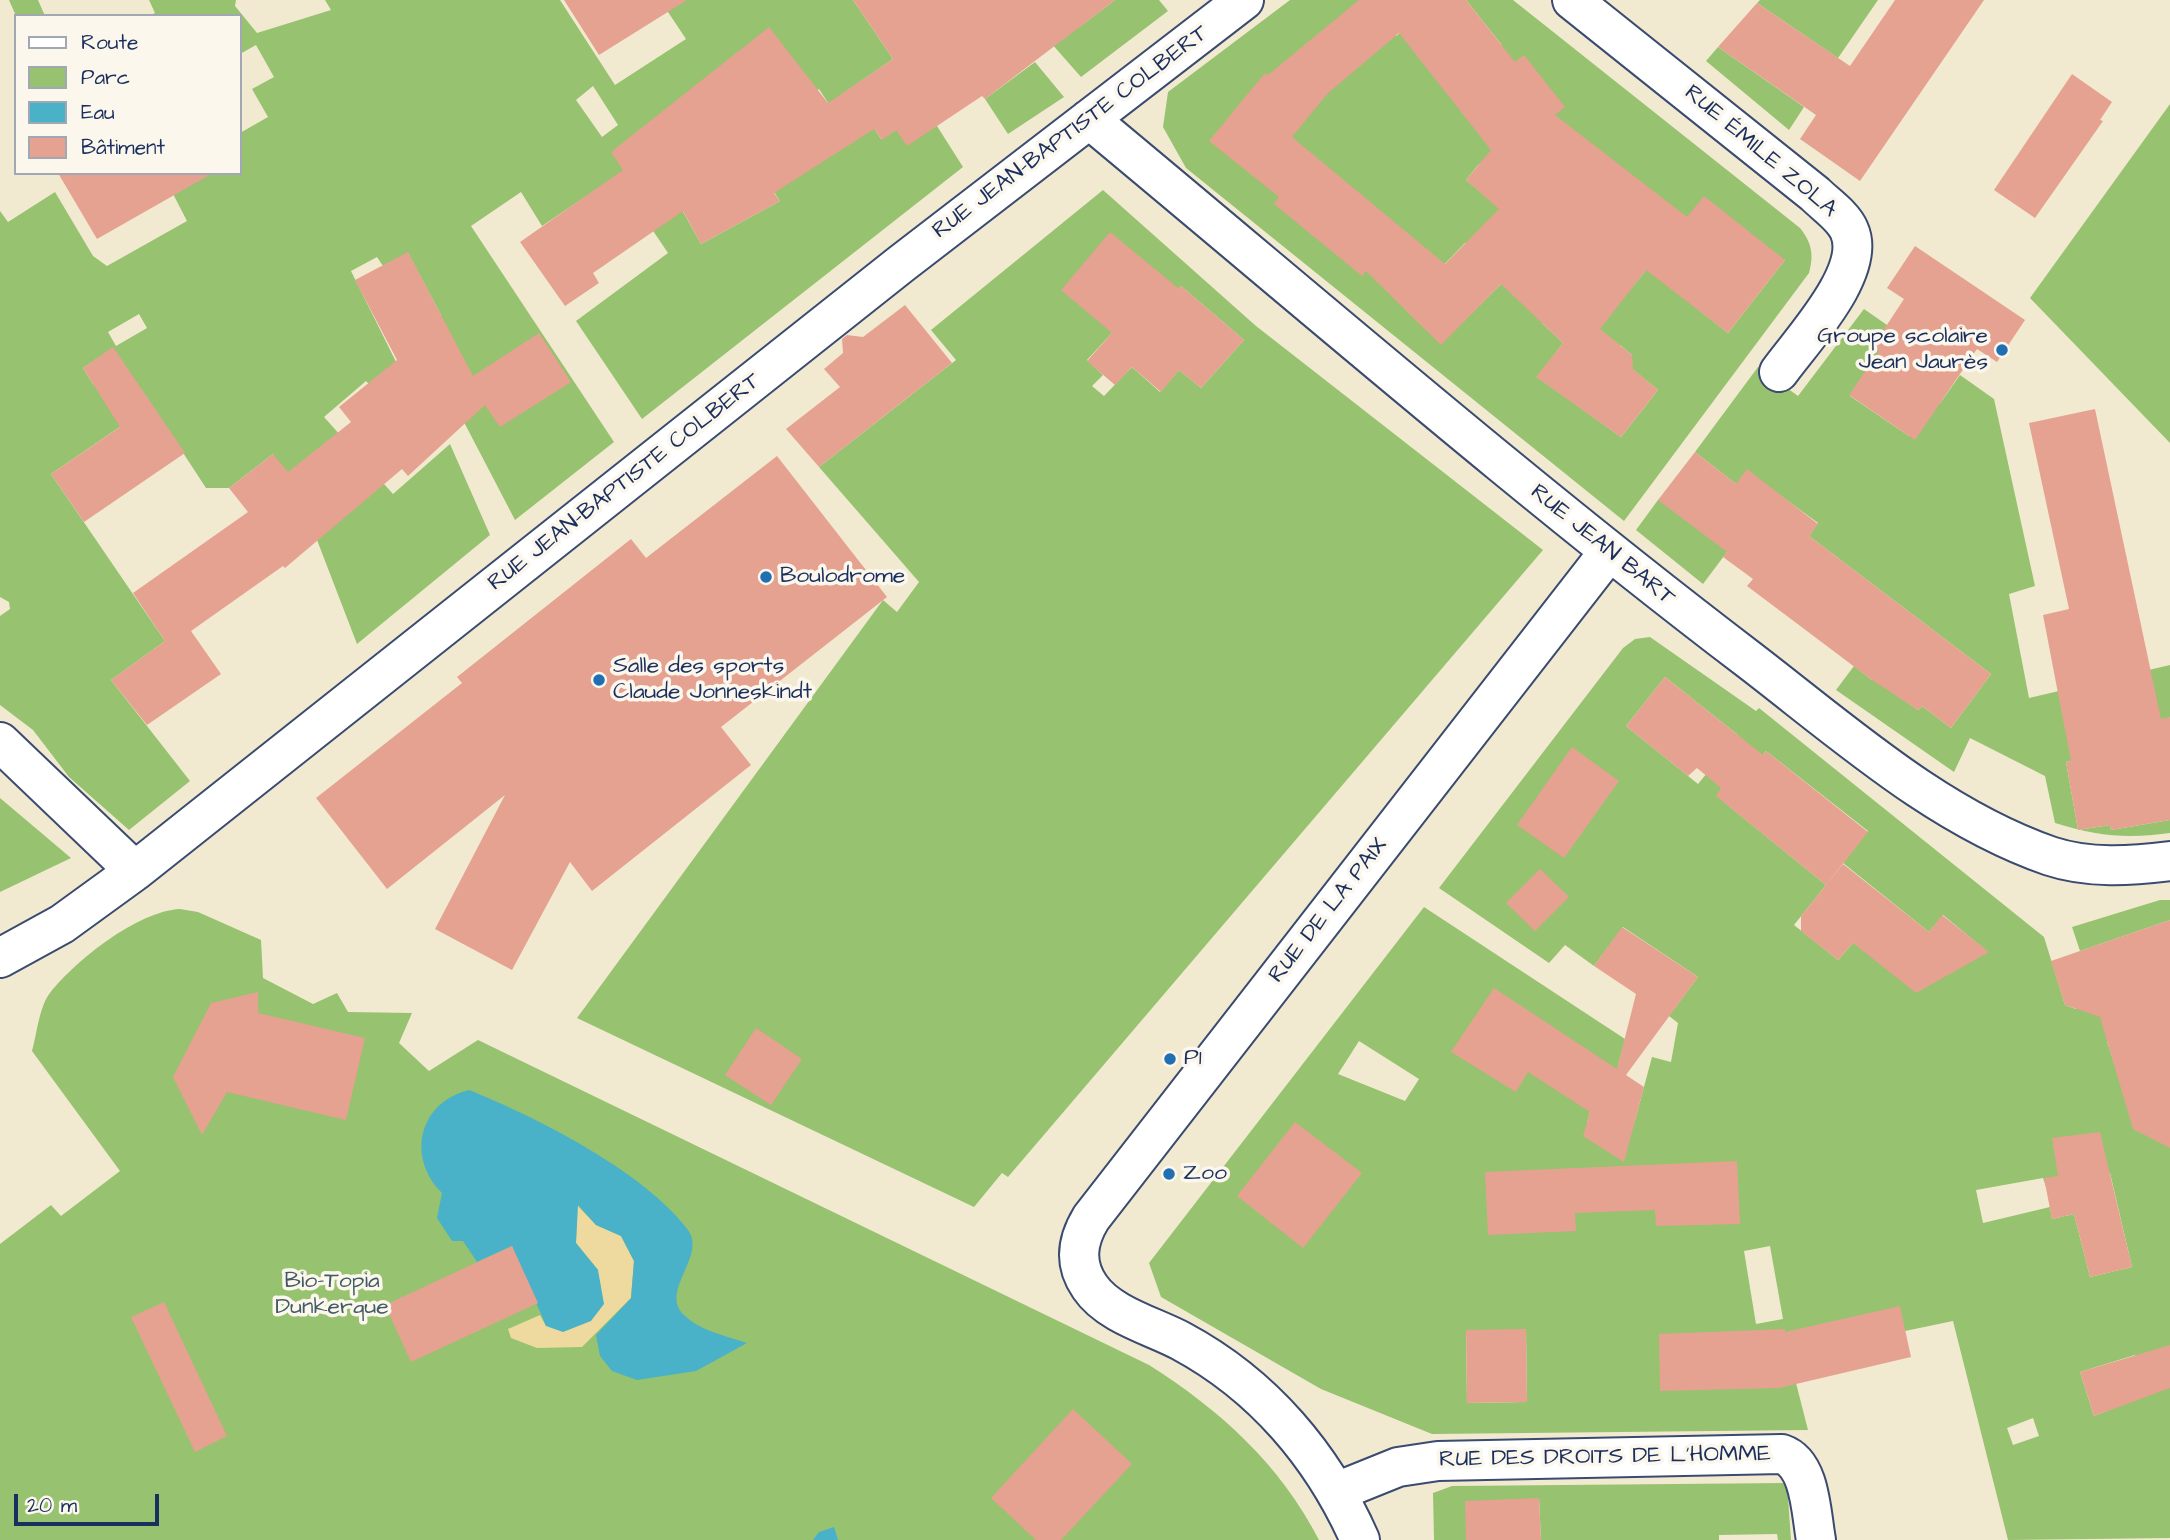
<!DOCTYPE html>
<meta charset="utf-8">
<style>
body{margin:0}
#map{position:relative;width:2170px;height:1540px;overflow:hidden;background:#f1ead1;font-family:"Architects Daughter",sans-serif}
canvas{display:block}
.legend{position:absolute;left:14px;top:14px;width:228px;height:161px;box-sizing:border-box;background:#fbf7ec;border:2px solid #a1a7b3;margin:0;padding:9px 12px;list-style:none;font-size:21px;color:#1b2f5e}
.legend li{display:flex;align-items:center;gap:14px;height:35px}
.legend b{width:35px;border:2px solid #a1a7b3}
.scale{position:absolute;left:14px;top:1494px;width:145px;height:32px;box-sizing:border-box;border:4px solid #1b2f5e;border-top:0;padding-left:9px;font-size:21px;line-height:24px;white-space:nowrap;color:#1b2f5e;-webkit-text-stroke:5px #fbf7ec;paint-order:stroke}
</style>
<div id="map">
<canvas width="2170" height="1540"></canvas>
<ul class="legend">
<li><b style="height:9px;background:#fff"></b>Route</li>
<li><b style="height:19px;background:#97c26f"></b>Parc</li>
<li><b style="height:19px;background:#49b1c8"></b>Eau</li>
<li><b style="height:19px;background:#e6a290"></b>Bâtiment</li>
</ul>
<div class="scale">20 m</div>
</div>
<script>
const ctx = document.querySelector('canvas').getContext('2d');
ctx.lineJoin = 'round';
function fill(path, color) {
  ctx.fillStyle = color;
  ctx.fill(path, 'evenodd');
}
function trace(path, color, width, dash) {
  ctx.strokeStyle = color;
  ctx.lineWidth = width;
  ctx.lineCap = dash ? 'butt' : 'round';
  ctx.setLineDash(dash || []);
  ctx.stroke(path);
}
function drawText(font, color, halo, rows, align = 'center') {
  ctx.font = font + ' "Architects Daughter",sans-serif';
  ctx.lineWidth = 7;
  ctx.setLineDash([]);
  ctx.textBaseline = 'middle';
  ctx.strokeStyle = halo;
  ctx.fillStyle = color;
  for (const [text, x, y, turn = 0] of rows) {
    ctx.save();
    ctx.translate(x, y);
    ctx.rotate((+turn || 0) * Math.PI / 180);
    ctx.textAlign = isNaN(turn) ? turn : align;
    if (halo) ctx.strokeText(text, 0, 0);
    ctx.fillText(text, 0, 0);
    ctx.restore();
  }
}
fill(new Path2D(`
 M9,0h29l7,16h-29z
 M149,0h87l-1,6 22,27 74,-23 -6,-10h235l55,85 71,-46 -26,-39h193l40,59 -45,31 33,49 15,-9 41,-4 26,41 -321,252 -66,-98 92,-68 -52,-77 -74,50 -21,-34 -50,34 143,216 -99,78 -99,-190 25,-15 -33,-62 -25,13 -6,-9 -26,14 54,109 -28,13 -11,-12 -42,36 69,77 57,-50 40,91 -133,109 -40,-104 -44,-86 -44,34h-23l-64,-98 -12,30 -79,54 114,167 -54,39 79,101 -61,49 -60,-53 -36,-47 -33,-25v-89l10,-7 -1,-7 -9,-5v-386l8,11 47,-30 38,64 14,10 80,-45 -16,-31 14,-17h55v-40l28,-16 -16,-28 22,-12 -18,-32 -16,9v-38h-91l6,-3zM593,86l25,39 -16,12 -26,-37zM819,89l35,53 -97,-11zM750,156l30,45 -79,43 -42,-76zM139,314l8,14 -31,18 -8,-14zM113,348l-19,37 -1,-1 -10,-16z
 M1013,0h44l21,28 37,-28h44l9,11 -87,66z
 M1290,0h77l29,36 4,-3 109,34 -8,-23 -35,-44h47l287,228c12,15 14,27 9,45l-185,248 -438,-353 -23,-41 5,-35zM1322,31l39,34 -57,-19zM1479,164l9,34 -22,-18zM1675,232l110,28 -57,73 -28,-22 17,-24 -52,-41 -36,46zM1465,243l50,27 -74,74 -38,-37zM1542,323l71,23 7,-1 12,10 -2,12 28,23 -37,47 -84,-60 26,-34z
 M1760,0h118l-40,58 -81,-55z
 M1718,47l86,60 -15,23 -83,-69z
 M1035,62l29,35 -56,37 -23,-35z
 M2170,104v339l-140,-145z
 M1103,190l153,136 287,224 -535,627 -6,-4 -28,34 -397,-189 306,-418 14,12 22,-30 -100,-115 137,-107 -25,-30zM1181,286l63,54 -43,48 -22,-18 -19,22 -28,-25 -28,29 -12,-10 11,-11 -16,-15 25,-27 16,14z
 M1864,309l23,16 -5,28 -32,43 59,40 32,-34 19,-27 34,24 41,187 -26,8 20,104 141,-33v52l-72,38 -32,7 12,68 32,-5 1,5 59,-10v13c-44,6 -73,3 -115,-10l-10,-47 -75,-38 -16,34 -118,-82 18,-24 18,14 5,-8 25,27 16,11 4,-4 29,22 40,-54 -182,-138 9,-13 -41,-30 -14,11 -60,80 -67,-54 22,-30 87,-9 -50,-39 63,-85 40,29z
 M1650,637l106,74 3,-3 285,229 21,68 11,4 94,-32 -63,64 7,22 10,-3 46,75v403l-162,2 -55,-219 -48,10 -109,52 12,47 -376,4 -111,-45 -160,-92 -12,-34 275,-356 201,132 -17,66 -15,-4 -6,22 15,5 3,-11 29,7 18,-67 19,5 7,-39 -9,-7 29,-39 -75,-50 -29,39 -29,-21 -16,18 -110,-75 184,-240 12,-9zM1665,677l73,58 -40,49 -72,-58zM1766,751l102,80 -25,32 86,69 14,-17 45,37 -135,-9 -15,17 -44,-35 32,-40 -101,-82zM1359,1041l60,38 -14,22 -67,-27zM2110,1173l22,94 -42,10 -16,-63 -22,5 -2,-12 -67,16 -7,-33 67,-12 3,9zM1770,1246l13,73 -27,5 -12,-73zM1526,1330l1,72 -60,1 -1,-72zM2135,1355l13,40 -54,21 -14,-44zM2033,1418l6,18 -26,9 -6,-17z
 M0,798l71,60 -71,34z
 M2160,900h10v20l-90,31 -8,-24z
 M180,909l18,3 63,28 2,38 50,26 24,-11 11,19 64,1 -13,30 30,28 49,-31 671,325c71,45 131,99 170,175h-1319v-296l51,-39 10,11 59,-45 -88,-120c5,-17 7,-44 18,-58 26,-33 88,-82 130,-84z
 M1787,1483l4,57h-13l-1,-6 -58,1v5h-178l-2,-42 -73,42h-32l-1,-47 19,-7z`), '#97c26f');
fill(new Path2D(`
 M577,1205l19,20 25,11 13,25 -3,37 -49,49 -45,1 -26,-10 -3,-9 32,-14 6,11 52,-56 -22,-27z`), '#eeda9e');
fill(new Path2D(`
 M469,1090c67,27 176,82 219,140 19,26 -29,61 -4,85 16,16 43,21 63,28l-51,28 -59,9 -25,-9 -12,-15 -4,-21 35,-37 3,-37 -13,-25 -25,-11 -18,-20 -2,38 22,27 6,34 -13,17 -28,11 -17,-6 -34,-80 -35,16 -14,-21h-11l-15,-23 5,-25c-36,-36 -23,-91 27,-103z
 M834,1527l4,13h-25l6,-8z`), '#49b1c8');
fill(new Path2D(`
 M564,0h123l-88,55z
 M853,0h262l-130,99 -3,-3 -75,50 -11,-16 -14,10 -8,-11 -100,64 6,8 -79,43 -18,-33 -90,62 6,10 -34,23 -45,-64 103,-72 -12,-18 158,-125 59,76 65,-44z
 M1359,0h107l49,62 9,-7 41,52 -10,8 132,102 17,-21 81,64 -57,73 -82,-63 -46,59 32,26 1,14 25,21 -37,47 -85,-60 27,-34 -62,-59 -60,61 -75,-74 -4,5 -88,-72 5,-7 -70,-56 56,-68 3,2zM1399,33l92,117 -25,30 33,29 -54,55 -153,-127 35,-43z
 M1895,0h89l-124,181 -60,-42 16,-24 -98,-68 39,-44 93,63z
 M2072,74l40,28 -12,18 3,1 -68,97 -41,-28z
 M58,173h155l-116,66z
 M1110,232l68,56 3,-2 63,54 -43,48 -22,-18 -18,22 -29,-25 -17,18 -28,-24 25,-28 -51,-43z
 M1915,246l110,74 -28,42 -20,-13 -62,91 -66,-45 30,-44 -6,-5 31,-47 -17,-11z
 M408,252l65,124 66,-43 32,49 -71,45 -15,-22 -77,71 -6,-7 -117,99 -2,-2 -92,65 30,43 -74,51 -36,-45 54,-39 -32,-48 115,-81 -19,-24 44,-34 15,18 63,-50 -12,-15 58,-47 -42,-80z
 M905,305l47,58 -133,104 -33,-38 54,-42 -16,-18 19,-16 -1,-14 5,-4 16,2z
 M113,347l72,106 -101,69 -33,-48 69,-47 -37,-59z
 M2095,409l66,310 9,-2v103l-59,10 -1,-5 -32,5 -12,-68 5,-1 -28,-146 26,-6 -40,-186z
 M1695,452l41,32 11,-15 71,55 -9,12 182,138 -40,54 -29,-22 -4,4 -46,-30 -125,-94 6,-7 -30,-22 4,-5 -69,-52z
 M777,456l110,141 -166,130 30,38 -159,126 -22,-29 -58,108 -77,-41 70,-134 -118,94 -71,-91 146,-115 -5,-6 174,-138 15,19z
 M1665,677l98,78 3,-4 102,81 -42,53 -110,-89 5,-8 -24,-20 -9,8 -62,-50z
 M1572,747l47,34 -55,77 -47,-33z
 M1843,864l86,68 13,-17 47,37 -73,41 -63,-50 -15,17 -37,-29v-15z
 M1540,869l29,28 -34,34 -29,-28z
 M2170,920v228l-37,-19 -33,-112 -35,-12 -14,-44z
 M1622,927l76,50 -72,98 18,12 -20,75 -41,-26 7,-24 -62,-40 -12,20 -65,-40 43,-64 123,81 19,-75 -42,-28z
 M258,992v21l107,25 -19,82 -119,-28 -25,43 -29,-58 38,-74z
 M756,1028l46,31 -31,46 -46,-30z
 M1295,1122l67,51 -59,75 -66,-52z
 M2100,1132l32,135 -42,10 -16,-63 -22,5 -8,-41 14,-2 -6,-38z
 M1737,1161l3,63 -84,2 -1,-16 -80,3 1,18 -88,4 -3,-63z
 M512,1246l26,57 -127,59 -26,-57z
 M164,1302l63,134 -32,16 -64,-135z
 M1900,1306l11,51 -132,31 -119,3 -1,-57 126,-5v3z
 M1526,1329l1,73 -60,1 -1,-73z
 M2170,1345v43l-76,28 -14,-44z
 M1073,1409l59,55 -71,76h-25l-45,-42z
 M1539,1498l2,42h-75l-1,-39z`), '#e6a290');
const minor = new Path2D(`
 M1572,0l243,194c11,11 28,22 34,36 19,41 -47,110 -70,142
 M1089,119c218,181 433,368 659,540 94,72 189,158 302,197 39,13 81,10 120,5
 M0,742l135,129
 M0,958l62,-34 73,-53 766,-607 343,-264
 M1336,1492l62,-25 40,-6 344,-7c29,10 29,60 34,86
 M1360,1540c-37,-84 -97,-155 -179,-199 -28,-15 -72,-26 -91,-54 -16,-23 -13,-46 1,-69l517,-665`);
trace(minor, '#3b4b6f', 42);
trace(minor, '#fff', 38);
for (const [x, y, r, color] of [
 [2002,350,7,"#1f6fb2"],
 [766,577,7,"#1f6fb2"],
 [599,680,7,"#1f6fb2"],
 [1170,1059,7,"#1f6fb2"],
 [1169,1174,7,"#1f6fb2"]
]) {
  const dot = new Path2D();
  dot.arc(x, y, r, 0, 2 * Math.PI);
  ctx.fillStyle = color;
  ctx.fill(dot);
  trace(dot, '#fbf7ec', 2.5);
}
drawText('23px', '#1b2f5e', '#fbf7ec', [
 ["RUE JEAN-BAPTISTE COLBERT",1071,133,-37],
 ["RUE ÉMILE ZOLA",1760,152,40],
 ["RUE JEAN-BAPTISTE COLBERT",625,483,-38],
 ["RUE JEAN BART",1602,546,39],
 ["RUE DE LA PAIX",1329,911,-52],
 ["RUE DES DROITS DE L'HOMME",1605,1458,-1]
]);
drawText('23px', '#1b2f5e', '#fbf7ec', [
 ["Groupe scolaire",1988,337,"right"],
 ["Jean Jaurès",1988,363,"right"],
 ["Boulodrome",780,577],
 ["Salle des sports",613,667],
 ["Claude Jonneskindt",613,693],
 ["P1",1184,1059],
 ["Zoo",1183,1174]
], 'left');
drawText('23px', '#405b63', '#fbf7ec', [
 ["Bio-Topia",332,1282],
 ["Dunkerque",332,1308]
]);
</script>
